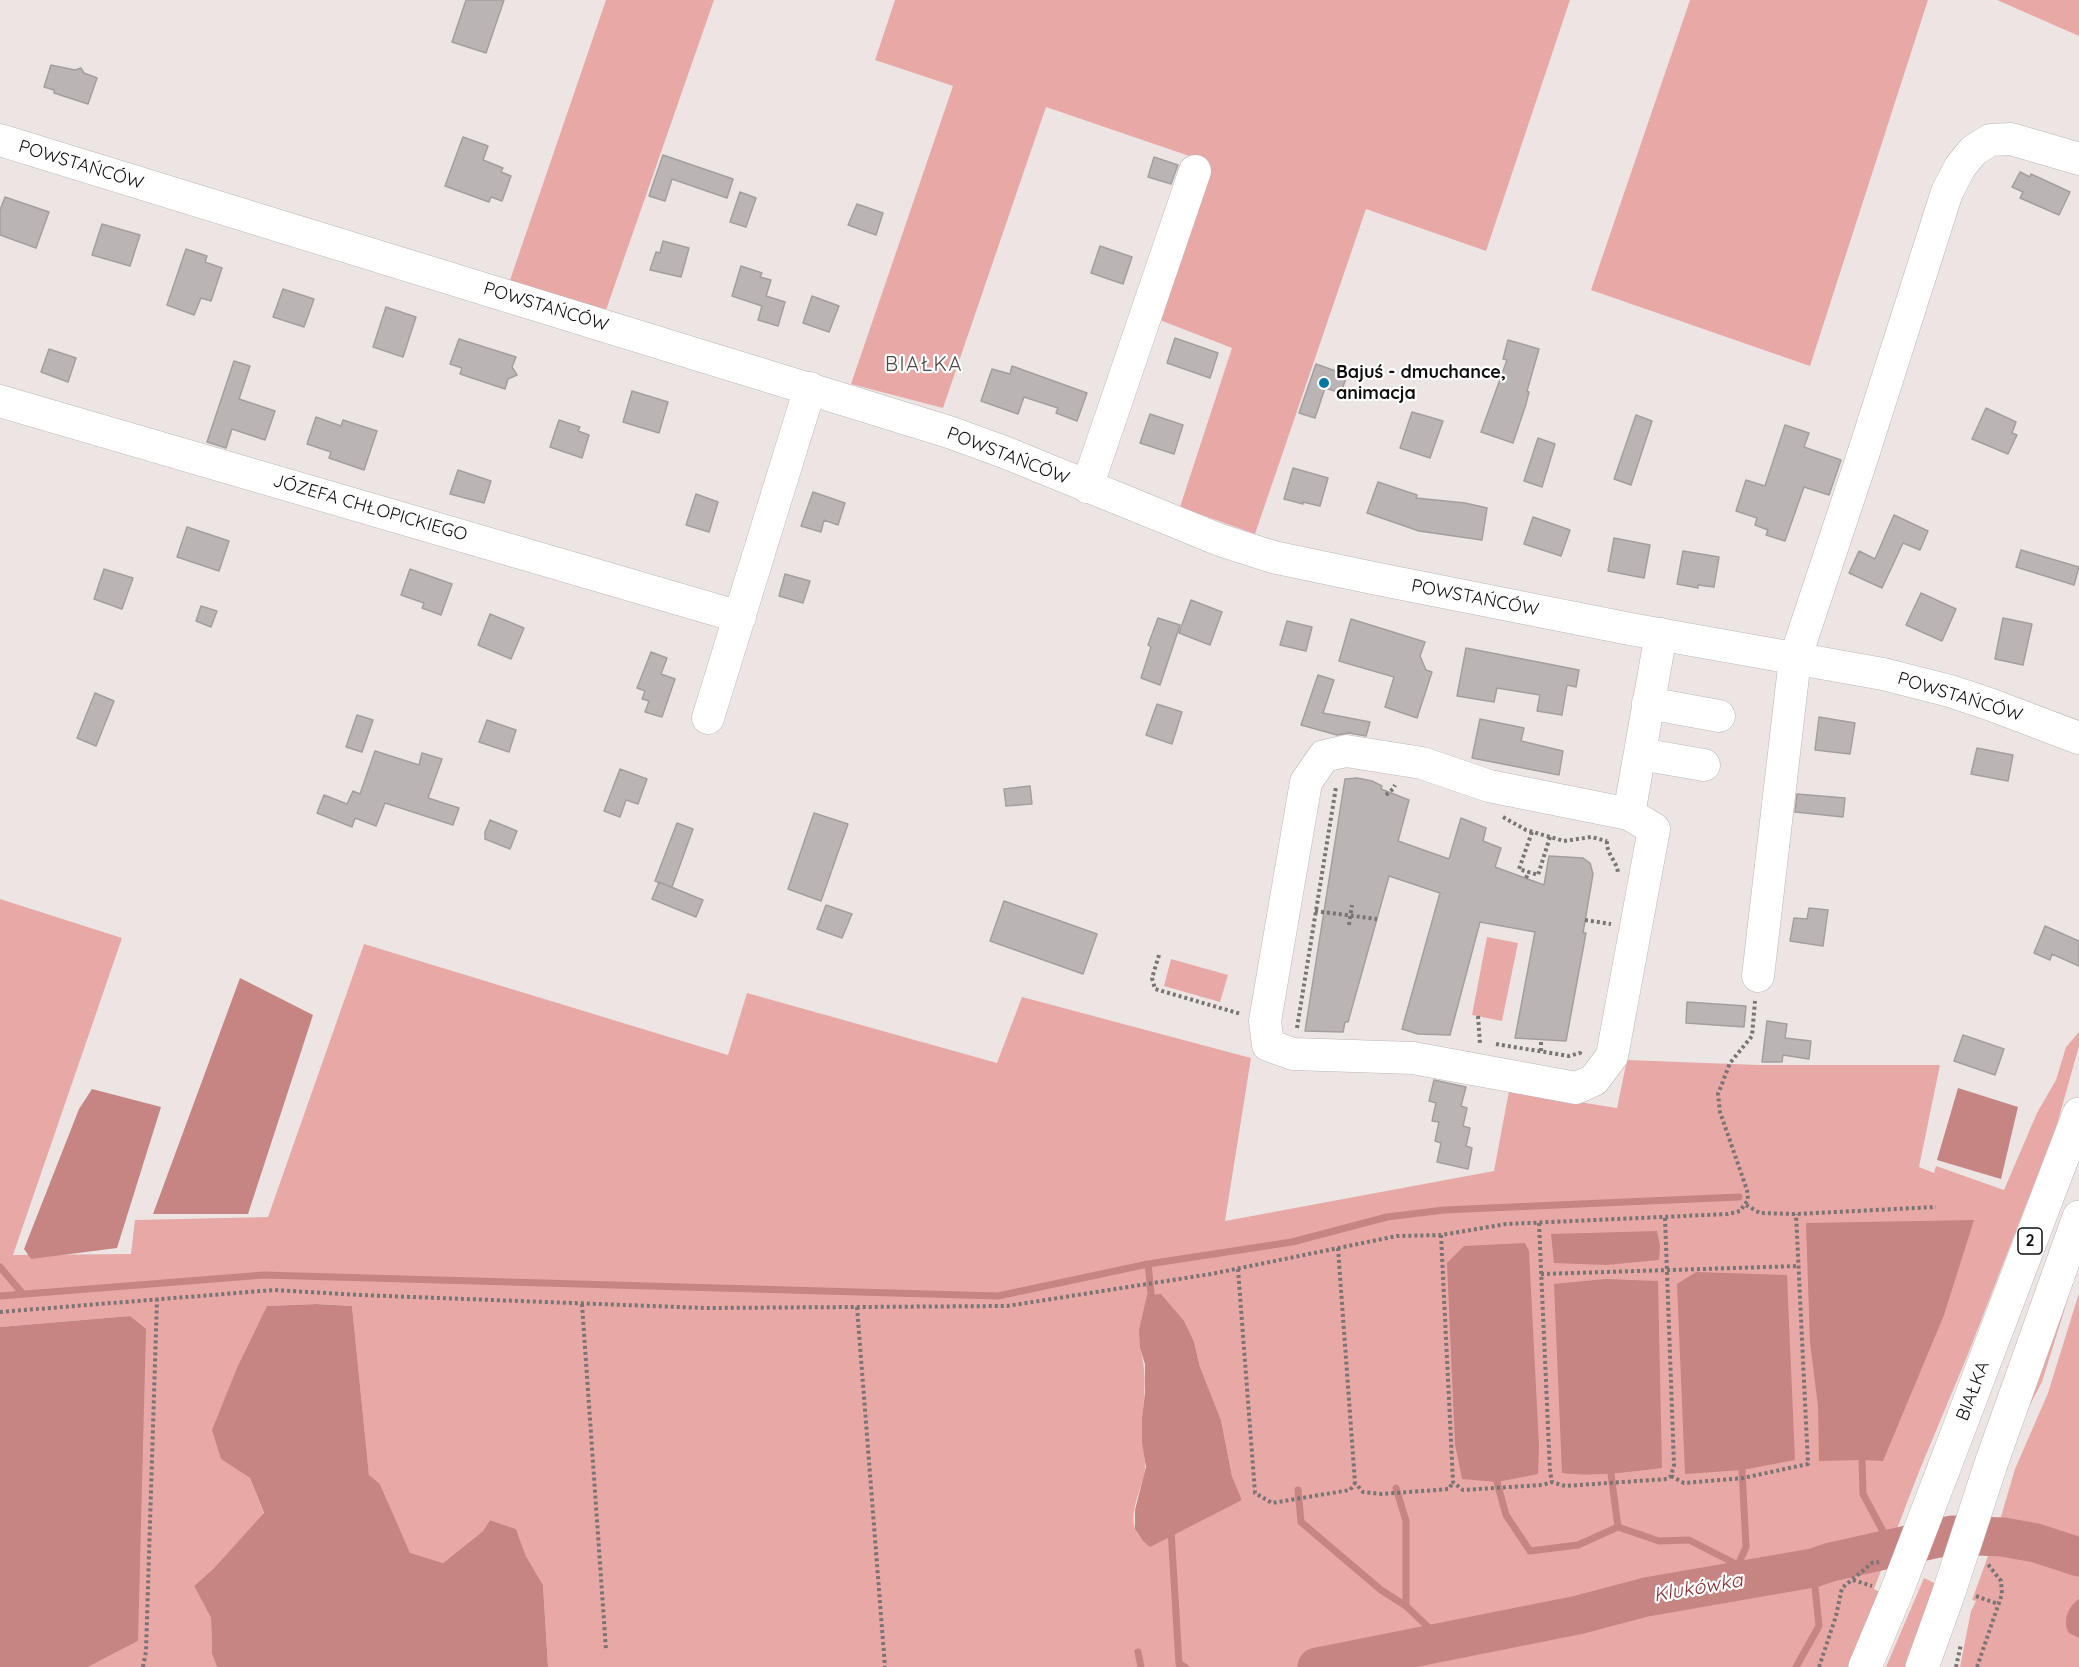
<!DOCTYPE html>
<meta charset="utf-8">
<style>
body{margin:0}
canvas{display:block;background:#ece5e4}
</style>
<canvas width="2079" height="1667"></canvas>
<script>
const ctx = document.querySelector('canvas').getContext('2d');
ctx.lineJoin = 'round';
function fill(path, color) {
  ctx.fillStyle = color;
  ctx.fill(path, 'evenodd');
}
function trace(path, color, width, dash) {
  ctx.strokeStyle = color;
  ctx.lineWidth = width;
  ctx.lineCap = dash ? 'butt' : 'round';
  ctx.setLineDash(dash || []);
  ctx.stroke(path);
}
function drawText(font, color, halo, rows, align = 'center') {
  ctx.font = font + ' Quicksand,sans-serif';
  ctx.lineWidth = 4.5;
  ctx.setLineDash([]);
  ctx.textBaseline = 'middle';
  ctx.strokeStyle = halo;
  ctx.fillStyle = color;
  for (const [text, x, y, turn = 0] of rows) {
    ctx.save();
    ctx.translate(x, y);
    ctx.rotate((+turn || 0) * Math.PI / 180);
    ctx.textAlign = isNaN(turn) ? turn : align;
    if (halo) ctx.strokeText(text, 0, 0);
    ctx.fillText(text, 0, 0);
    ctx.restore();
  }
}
fill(new Path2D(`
 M606,0h108l-109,313 -97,-27z
 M895,0h675l-84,251 -120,-42 -111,325 -75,-27 52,-159 -80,-31 52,-156 -158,-54 -103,301 -92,-24 102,-298 -78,-26z
 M1690,0h238l-118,366 -219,-76z
 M1997,0h82v36z
 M0,899l122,39 -109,317 118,-1 4,-34 133,-3 96,-273 364,111 19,-62 250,70 25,-66 229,61 -26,163 269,-50 15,-80 108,17 10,-48 132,5h181l-21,102 15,6 2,-7 68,24 33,-77 19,-33 10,-33 13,-15v14l-23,82 -88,226 -50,120 -44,115 6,3 -29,75h-1303l-5,-82 -17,-29 -10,-27 -26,-9 -7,11 -40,32 -33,-9 -30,-70 -11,-8 -17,-170 -36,-2 -49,2 -45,153 28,19 14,36 -50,54 -20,18 17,32 1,36 5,13h-129l50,-26 -8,-325 -130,11zM1194,1342l6,25 21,53 11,56 10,24 -100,40c-2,-3 -6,-8 -7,-12 -6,-18 8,-41 10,-59 1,-11 -3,-22 -3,-33 0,-30 7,-58 -2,-88z
 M1487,937l31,6 -16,78 -30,-6z
 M1171,959l57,16 -8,27 -56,-16z
 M2079,1254v9l-37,119 -12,23z
 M2079,1293v374h-119l11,-56 5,-10 -4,-1 23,-63 20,-68 33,-76z
 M1924,1578l18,9 -29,80h-27z`), '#e8a9a6');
fill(new Path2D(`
 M240,978l73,37 -65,199h-95z
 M1958,1088l60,19 -17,72 -64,-19z
 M92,1089l69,18 -44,141 -86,11 -7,-10 55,-140z
 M1974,1220l-30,95 -61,146 -21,-1 -43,1 -1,-55 -8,-63 -4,-120z
 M1657,1231l3,15 -1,14 -53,5 -52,-2 -3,-29z
 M1525,1243l4,8 10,195 -1,28 -41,8 -35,-3 -7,-35 -8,-181 17,-17z
 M1696,1272l91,3 8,185 -53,10 -57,4 -8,-190z
 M1605,1279l53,2 4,187c-33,4 -66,9 -100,5l-8,-189z
 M1161,1294l23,27 10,21 6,25 21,53 11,56 10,24 -92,47 -8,-7 -7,-11v-19l11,-43 -4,-24v-25l3,-26v-28l-5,-16 -1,-18 8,-35z
 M316,1304l36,2 17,169 11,9 30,69 33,10 40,-32 7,-11 26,9 10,27 17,29 5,82h-331l-5,-13 -1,-36 -17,-32 20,-18 50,-55 -14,-35 -29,-19 -9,-29 25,-62 30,-62z
 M130,1316l16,13 -8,312 -50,26h-88v-340z
 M2079,1599v39l-10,-5c-7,-11 -1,-27 10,-34z`), '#c68482');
trace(new Path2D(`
 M1148,1264l4,39
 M0,1267l23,27
 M0,1296l264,-21 734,21 150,-32 144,-22 95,-25 57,-7 295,-13
 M1862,1460l1,34 29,54
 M1611,1474l7,53
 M1497,1482l9,33 24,36 48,-6 40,-18 41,14 30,-1 49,25 7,16
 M1396,1488l10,33v85
 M1298,1490l3,32 80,68 25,16 38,36
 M1171,1530l8,134 6,3
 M1738,1565l8,-18 -4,-77
 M1138,1652l3,15
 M1796,1667l23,-41 -6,-58`), '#c68482', 7);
trace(new Path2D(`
 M1317,1667l261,-52 68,-18 167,-29 18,-6 121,-27 51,2 33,6 43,14`), '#c68482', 39);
const building = new Path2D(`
 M466,0h38l-18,53 -34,-11z
 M51,65l24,5 6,-2 3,5 13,5 -9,26 -34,-11v-3l-10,-3z
 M463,137l25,9 -5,14 20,8 -2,4 10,4 -9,25 -11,-4 -2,5 -44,-16z
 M663,155l70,24 -6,19 -55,-19 -7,22 -16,-5z
 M1154,157l24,8 -7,19 -23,-7z
 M2020,172l10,5 1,-3 39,18 -11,23 -39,-17 3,-6 -11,-5z
 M740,192l16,6 -10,29 -16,-5z
 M5,197l44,15 -13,36 -36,-13v-25z
 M857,204l26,9 -7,22 -28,-10z
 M102,224l38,11 -10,31 -38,-11z
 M663,241l26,7 -8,29 -31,-7 6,-18 4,1z
 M1100,246l32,11 -9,27 -32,-11z
 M186,249l21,7 -2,6 17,6 -11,33 -10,-3 -7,17 -27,-10z
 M741,266l21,7 -2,4 11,3 -5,16 19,6 -7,24 -20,-6 4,-14 -30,-10z
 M283,289l31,10 -10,28 -31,-10z
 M812,296l27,10 -10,26 -26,-9z
 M386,307l30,10 -13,40 -30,-10z
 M1175,338l43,15 -8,25 -43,-15z
 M459,339l57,18 -4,10 5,8 -9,4 -3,10 -45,-15 2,-6 -12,-4z
 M1508,340l31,9 -12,42 2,1 -3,12 -13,39 -32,-11 26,-72 -4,-1z
 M49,349l27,9 -8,24 -27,-10z
 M234,361l16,5 -11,33 36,12 -10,29 -33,-11 -6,19 -19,-6z
 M1316,364l31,11 -6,18 -16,-5 -10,30 -16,-5z
 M1012,366l75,27 -10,28 -21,-8 2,-5 -34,-11 -6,17 -37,-13 11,-32 18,5z
 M632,391l36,11 -9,31 -36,-11z
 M1986,408l30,14 -4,11 5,2 -9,19 -36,-15z
 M1412,412l31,9 -13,37 -30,-10z
 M1150,414l33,11 -9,29 -34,-11z
 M1636,415l16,6 -21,64 -17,-6z
 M316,417l25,9 2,-6 34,11 -13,39 -35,-12 2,-6 -24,-8z
 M559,420l21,7 -2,4 11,4 -7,23 -32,-11z
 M1785,425l24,8 -5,14 37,13 -12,35 -25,-8 -19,54 -19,-6 2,-5 -13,-5 2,-7 -21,-7 10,-31 19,6z
 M1538,438l17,6 -13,43 -18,-6z
 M1293,468l35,10 -8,28 -17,-4v2l-19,-5z
 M458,470l33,11 -7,22 -34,-9z
 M1378,482l39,13 -1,3 49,5 22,5 -5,32 -63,-9 -52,-18z
 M813,492l32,11 -7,22 -14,-5 -3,12 -20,-6z
 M696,494l22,8 -9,30 -23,-7z
 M1894,515l34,16 -8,19 -17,-7 -21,45 -33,-15 10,-22 16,8z
 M1533,517l37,13 -9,26 -37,-12z
 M187,527l42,14 -10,30 -42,-14z
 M1614,538l36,7 -6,33 -36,-7z
 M2021,550l58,17 -5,18 -58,-18z
 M1683,551l36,6 -5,30 -16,-2v3l-21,-4z
 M104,569l29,9 -11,31 -28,-10z
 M410,569l42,15 -11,31 -19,-7 2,-5 -23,-8z
 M785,574l25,7 -7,22 -24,-7z
 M1921,593l35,16 -14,32 -36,-16z
 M1191,600l31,12 -12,33 -31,-12z
 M201,606l16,5 -6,16 -15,-6z
 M490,614l34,14 -13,31 -33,-14z
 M1158,618l22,7 -20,60 -19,-7 10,-31 -3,-2z
 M2003,618l29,6 -9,41 -28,-6z
 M1351,619l74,23 -5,14 6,14 6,2 -15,46 -32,-11 9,-30 -55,-16z
 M1287,621l25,6 -6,24 -26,-6z
 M1466,648l113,22 -3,17 -9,-2 -5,30 -25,-4 3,-16 -43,-7 -3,14 -37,-6z
 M651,652l16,6 -6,16 14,5 -13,38 -17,-5 4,-11 -7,-2 3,-8 -8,-3z
 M1318,675l16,5 -11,33 47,9 -4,14 -17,-3 -12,2 -36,-10z
 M95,693l19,8 -18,45 -19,-8z
 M1157,704l25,8 -10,32 -26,-9z
 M357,715l16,5 -11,32 -16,-5z
 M1819,717l36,6 -5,31 -35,-4z
 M1480,719l44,9 -3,13 42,10 -4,24 -87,-17z
 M487,720l29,10 -7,22 -30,-10z
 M1977,748l36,7 -5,26 -37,-7z
 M375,751l44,14 3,-12 20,6 -14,39 31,10 -6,17 -68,-22 -9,23 -21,-8 -3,9 -35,-14 7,-18 23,9 6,-13 7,3z
 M620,769l27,10 -9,25 -12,-4 -6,17 -16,-6z
 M1357,778l15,3 10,5 -1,3 28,11 -11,41 51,18 12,-41 25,10 -3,13 18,7 -6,19 49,18 5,-29 34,2 7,5 3,11 -10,59h3l-20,108 -51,-3 20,-106 -55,-10 -30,113 -32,-1 -16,-5 38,-136 -51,-17 -41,146h-3l-2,10 -38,-1 40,-252z
 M1030,786l2,18 -26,2 -2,-17z
 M1797,794l48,4 -2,19 -48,-5z
 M814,813l34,11 -27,77 -33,-12z
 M490,820l27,11 -7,18 -25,-10v-7z
 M677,823l16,6 -21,58 -17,-6z
 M659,882l44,18 -7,17 -44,-18z
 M1004,901l93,33 -14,40 -93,-33z
 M826,905l26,9 -10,24 -25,-9z
 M1809,908l19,2 -5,36 -33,-5 4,-23 13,1z
 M2045,926l34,15v25l-27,-12 -2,6 -16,-7z
 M1687,1002l59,4 -2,21 -58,-4z
 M1767,1021l20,3 -2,14 26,3 -2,18 -26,-4 -1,7h-20z
 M1963,1035l41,14 -9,26 -41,-14z
 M1434,1080l32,7 -5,19 6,2 -4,18 7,2 -4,18 6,2 -4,21 -31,-7 4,-19 -6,-2 4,-19 -7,-1 4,-18 -7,-2z`);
fill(building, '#bbb4b4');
trace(building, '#a59e9e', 1.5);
const minor = new Path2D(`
 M0,140l949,292 55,20 216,88 53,17 100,21 257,51 253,45 67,17 39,13 90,34
 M0,401l740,216
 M1087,487l108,-316
 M1648,703l71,13
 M708,718l102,-330
 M1346,751l76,12 67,23 140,28 25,15 -42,227 -18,24 -18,8 -163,-30 -120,-4 -25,-9 -3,-24 41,-239 18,-26z
 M1640,754l64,11
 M1629,814l32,-180
 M1758,976l37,-317 66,-198 86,-269 13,-25 13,-16 17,-11 21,-1 68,20`);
const highway = new Path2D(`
 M1992,1461l87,-244
 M1944,1468l135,-354
 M1865,1667l31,-74
 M1922,1667l26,-72`);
trace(minor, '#bdb6b6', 33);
trace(highway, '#bdb6b6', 34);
trace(new Path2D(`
 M1386,795l7,-6 2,-4
 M1503,817l23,13 38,11 27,-4 16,4
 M1532,832l-13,37 19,6 12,-38
 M1607,841c-1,13 10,20 11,32
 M1526,878l3,-6
 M1315,911l62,8
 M1585,920l26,4
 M1349,925l3,-20
 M1159,955l-7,23 3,11 86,25
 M1478,1016l2,28
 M1297,1028l39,-241
 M1496,1044l73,12 11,-3 1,-3
 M1541,1051v-11
 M1746,1205l14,8 36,1 140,-7
 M1539,1223l11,249 2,10 13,4 102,-7 4,-3 3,-11 -9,-248
 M1441,1235l12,247 10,8 79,-5 10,-3
 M1338,1248l17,235 8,9 19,2 67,-5 4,-7
 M1238,1269l17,224 17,10 78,-13 5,-7
 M1541,1274l258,-8
 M582,1304l24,346
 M857,1307l28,360
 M0,1312l274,-22 86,5 345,13 302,-2 204,-32 186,-38 44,-1 65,-11 222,-10 12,-3 8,-11 -1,-10 -27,-78 -2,-18 12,-31 22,-27 3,-35
 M1671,1476l13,7 59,-5 65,-14 -12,-250
 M1853,1580l19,6
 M1976,1596l22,8
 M143,1667l3,-16 11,-352
 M1819,1667l17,-51 6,-28 30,-25 7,-1
 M1956,1667l5,-23
 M1977,1667l25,-73 -1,-13 -14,-18`), '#7a7574', 4, [3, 3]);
trace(minor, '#fff', 32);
trace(highway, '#fff', 33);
const highwayBridge = new Path2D(`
 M1896,1593l48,-125
 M1948,1595l44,-134`);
trace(highwayBridge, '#bdb6b6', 34, []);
trace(highwayBridge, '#fff', 33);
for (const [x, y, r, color] of [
 [1324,383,6,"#0778a2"]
]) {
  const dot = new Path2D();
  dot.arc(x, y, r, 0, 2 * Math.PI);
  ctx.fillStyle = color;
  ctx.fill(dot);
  trace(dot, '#fff', 2);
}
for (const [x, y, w] of [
 [2030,1241,24]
]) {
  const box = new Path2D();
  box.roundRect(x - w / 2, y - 13, w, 26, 4.5);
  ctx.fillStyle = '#fff';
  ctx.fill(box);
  trace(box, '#100d0d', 1.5);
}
drawText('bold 16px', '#100d0d', null, [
 ["2",2030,1241]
]);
drawText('18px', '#100d0d', '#fff', [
 ["POWSTAŃCÓW",81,165,17],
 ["POWSTAŃCÓW",546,307,17],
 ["POWSTAŃCÓW",1008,456,21],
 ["JÓZEFA CHŁOPICKIEGO",370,508,16],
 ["POWSTAŃCÓW",1475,598,11],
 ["POWSTAŃCÓW",1960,697,17],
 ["BIAŁKA",1973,1391,-69]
]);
drawText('bold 18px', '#100d0d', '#fff', [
 ["Bajuś - dmuchance,",1336,373],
 ["animacja",1336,394]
], 'left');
ctx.letterSpacing = '1.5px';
drawText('20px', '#4b4545', '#fff', [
 ["BIAŁKA",924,365]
]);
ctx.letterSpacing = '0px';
drawText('italic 20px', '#843435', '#fff', [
 ["Klukówka",1698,1588,-10]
]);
</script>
